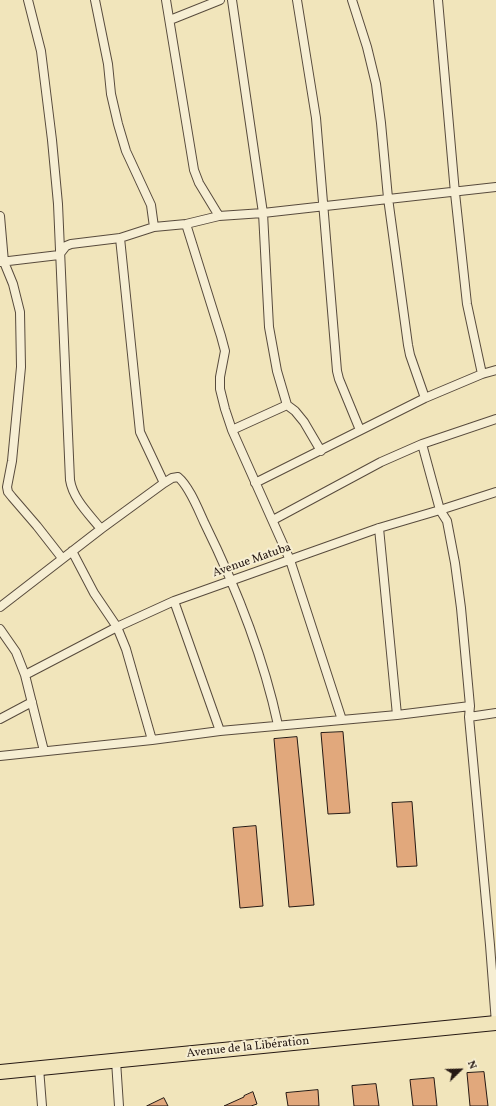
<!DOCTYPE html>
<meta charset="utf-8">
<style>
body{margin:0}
#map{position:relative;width:496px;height:1106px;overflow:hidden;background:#f1e5bb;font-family:Vollkorn,serif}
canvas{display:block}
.north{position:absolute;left:440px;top:1050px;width:40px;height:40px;-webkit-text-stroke:3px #f6eed3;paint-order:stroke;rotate:67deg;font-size:11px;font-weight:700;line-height:16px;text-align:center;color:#251813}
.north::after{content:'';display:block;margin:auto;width:14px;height:18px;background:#251813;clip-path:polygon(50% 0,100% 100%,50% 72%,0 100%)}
</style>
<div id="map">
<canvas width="496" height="1106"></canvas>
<div class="north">N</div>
</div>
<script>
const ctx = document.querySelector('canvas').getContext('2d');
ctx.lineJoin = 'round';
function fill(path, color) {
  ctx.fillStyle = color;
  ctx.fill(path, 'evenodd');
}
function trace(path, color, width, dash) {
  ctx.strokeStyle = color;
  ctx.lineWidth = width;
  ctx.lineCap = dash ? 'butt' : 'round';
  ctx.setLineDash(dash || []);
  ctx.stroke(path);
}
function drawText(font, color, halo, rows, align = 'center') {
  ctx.font = font + ' Vollkorn,serif';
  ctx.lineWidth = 4;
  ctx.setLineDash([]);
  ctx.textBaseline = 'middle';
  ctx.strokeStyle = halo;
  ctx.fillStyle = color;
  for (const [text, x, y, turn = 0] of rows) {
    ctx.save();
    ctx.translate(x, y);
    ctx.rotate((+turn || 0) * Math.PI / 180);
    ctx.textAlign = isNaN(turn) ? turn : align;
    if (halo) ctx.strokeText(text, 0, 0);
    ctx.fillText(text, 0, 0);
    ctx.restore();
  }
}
const building = new Path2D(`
 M343,732l7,81 -22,1 -7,-81z
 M297,737l17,168 -25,2 -15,-168z
 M412,802l5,64 -20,1 -5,-64z
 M256,826l7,80 -23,2 -7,-80z
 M484,1072l4,34h-18l-3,-33z
 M434,1078l3,28h-24l-3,-26z
 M376,1084l3,22h-25l-2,-20z
 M318,1090l1,16h-31l-2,-13z
 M253,1092l4,12 -6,2h-27l20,-9v-1z
 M164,1098l4,8h-21z`);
fill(building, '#e1a87c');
trace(building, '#251813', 1);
const street = new Path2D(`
 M28,0l13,51 11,89 6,64 12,276c3,19 19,34 31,49
 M95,0l13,64 3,30 7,30 8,27 25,54 3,22
 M166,0l28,170 5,13 20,33
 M232,0l31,213 6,114 8,44 10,34 8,6 9,11 17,29
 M297,0l19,118 21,253 2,8 21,51
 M352,0l15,47 9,37 5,39 7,75 20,147 2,10 15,43
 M438,0l17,193 12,111 15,70
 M170,20l50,-20
 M0,216l4,46 9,22 7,28 1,55 -9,94 -5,26 1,5 4,5 25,29 25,32
 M186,224l35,112 4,15 -5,26v12l5,20 7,21
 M120,238l20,194 24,51
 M0,262l59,-7 7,-9 5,-2 49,-6 34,-11 32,-3 33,-8 44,-3 233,-26
 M287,405l-55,25 58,130 52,160
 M422,444l18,66 7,11 8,42 6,45 9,98 -1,11 21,228 6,78
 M255,483l170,-85 57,-24 14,-4
 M273,520l108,-58 41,-18 74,-25
 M379,528l18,187
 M72,551l22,42 23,34 9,22 26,91
 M174,601l46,130
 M0,607l101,-78 63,-46 8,-5 6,-1c11,9 20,32 26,45 32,65 59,133 74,203
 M0,629l16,23 9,23 19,76
 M25,675l92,-48 57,-26 205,-73 61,-18 56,-18
 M469,717l27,-4
 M0,719l32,-17
 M0,756l152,-16 68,-9 177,-16 73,-9
 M116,1061l3,45
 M39,1068l3,38`);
const highway = new Path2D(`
 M0,1072l496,-49`);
trace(street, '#584b3d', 10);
trace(highway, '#251813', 16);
trace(street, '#f6eed3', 8);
trace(highway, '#f1e5bb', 14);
drawText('12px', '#251813', '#f6eed3', [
 ["Avenue Matuba",252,561,-19],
 ["Avenue de la Libération",248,1048,-6]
]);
</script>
